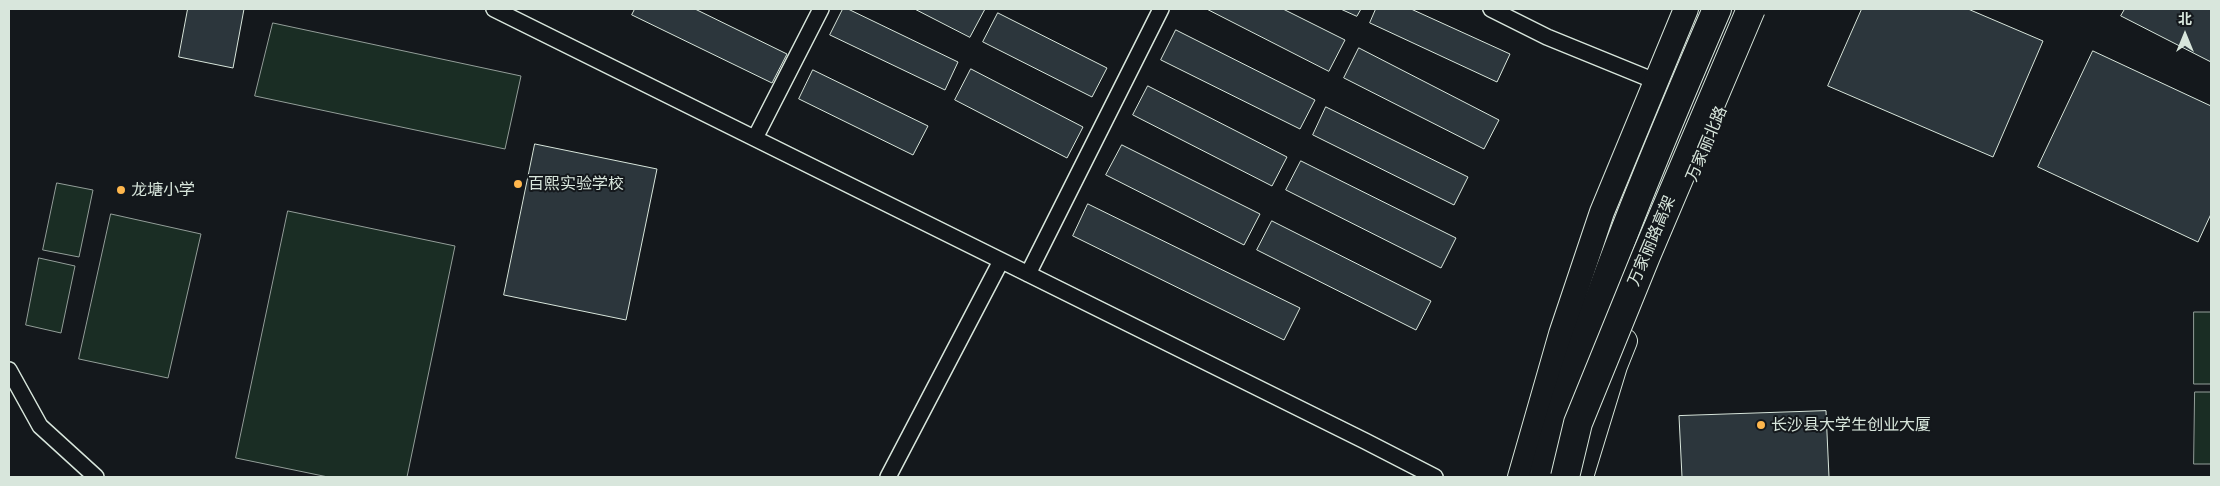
<!DOCTYPE html>
<meta charset="utf-8">
<style>
body{margin:0}
#map{position:relative;width:2220px;height:486px;overflow:hidden;background:#14181c;font-family:"Zilla Slab","Noto Sans SC",serif}
canvas{display:block}
.frame{position:absolute;inset:0;border:10px solid #d8e6dc;pointer-events:none}
.north{position:absolute;left:2160px;top:10px;width:50px;height:50px;-webkit-text-stroke:4px #14181c;paint-order:stroke;rotate:0deg;font-size:14px;font-weight:700;line-height:20px;text-align:center;color:#d8e6dc}
.north::after{content:'';display:block;margin:auto;width:18px;height:22px;background:#d8e6dc;clip-path:polygon(50% 0,100% 100%,50% 72%,0 100%)}
</style>
<div id="map">
<canvas width="2220" height="486"></canvas>
<div class="frame"></div>
<div class="north">北</div>
</div>
<script>
const ctx = document.querySelector('canvas').getContext('2d');
ctx.lineJoin = 'round';
function fill(path, color) {
  ctx.fillStyle = color;
  ctx.fill(path, 'evenodd');
}
function trace(path, color, width, dash) {
  ctx.strokeStyle = color;
  ctx.lineWidth = width;
  ctx.lineCap = dash ? 'butt' : 'round';
  ctx.setLineDash(dash || []);
  ctx.stroke(path);
}
function drawText(font, color, halo, rows, align = 'center') {
  ctx.font = font + ' "Zilla Slab","Noto Sans SC",serif';
  ctx.lineWidth = 4;
  ctx.setLineDash([]);
  ctx.textBaseline = 'middle';
  ctx.strokeStyle = halo;
  ctx.fillStyle = color;
  for (const [text, x, y, turn = 0] of rows) {
    ctx.save();
    ctx.translate(x, y);
    ctx.rotate((+turn || 0) * Math.PI / 180);
    ctx.textAlign = isNaN(turn) ? turn : align;
    if (halo) ctx.strokeText(text, 0, 0);
    ctx.fillText(text, 0, 0);
    ctx.restore();
  }
}
const green = new Path2D(`
 M273,23l248,53 -16,73 -250,-53z
 M57,183l36,7 -14,67 -36,-7z
 M288,211l167,35 -48,231h-79l-92,-19z
 M111,214l90,20 -33,144 -89,-19z
 M39,258l36,8 -14,67 -35,-8z
 M2194,312h17v72h-17z
 M2195,392h16v72h-17z`);
fill(green, '#1a2d24');
trace(green, '#939e99', 1);
const building = new Path2D(`
 M188,9h56l-11,59 -54,-11z
 M635,9h60l92,45 -15,29 -140,-68z
 M843,9h5l110,53 -13,28 -115,-55z
 M915,9h70l-15,28z
 M1207,9h76l62,31 -16,31z
 M1341,9h20l-4,7z
 M1376,9h35l99,45 -13,28 -127,-59z
 M1862,9h106l75,32 -50,116 -165,-71z
 M2125,9h86v53l-90,-46z
 M998,13l109,55 -15,29 -109,-55z
 M1176,30l139,70 -15,29 -139,-69z
 M1359,48l140,72 -15,29 -140,-71z
 M2093,51l118,55v108l-13,28 -160,-75z
 M971,69l112,58 -16,31 -112,-58z
 M813,70l115,56 -15,29 -114,-56z
 M1148,86l139,71 -15,29 -139,-71z
 M1326,107l142,70 -14,28 -141,-70z
 M535,144l122,25 -31,151 -122,-25z
 M1122,145l138,69 -16,31 -138,-70z
 M1301,161l155,77 -15,30 -155,-78z
 M1088,204l212,104 -16,32 -211,-104z
 M1272,221l159,80 -15,29 -159,-80z
 M1826,411l3,66h-147l-3,-61z`);
fill(building, '#2c363c');
trace(building, '#d8e6dc', 1);
const street = new Path2D(`
 M494,9l871,432 70,36
 M1491,9l56,28 108,44
 M755,138l66,-129
 M1028,274l133,-265
 M9,370l31,56 56,51
 M888,477l113,-216`);
const primary = new Path2D(`
 M1520,477l41,-143 41,-122 84,-203
 M1581,477l34,-111 10,-25`);
const highway = new Path2D(`
 M1543,477c43,-161 108,-315 174,-468`);
trace(street, '#d8e6dc', 18);
trace(primary, '#d8e6dc', 26);
trace(highway, '#d8e6dc', 30);
trace(street, '#14181c', 15);
trace(primary, '#14181c', 24);
trace(highway, '#14181c', 28);
const highwayBridge = new Path2D(`
 M1565,477l13,-54 68,-167 105,-247`);
trace(highwayBridge, '#d8e6dc', 30, []);
trace(highwayBridge, '#14181c', 28);
for (const [x, y, r, color] of [
 [518,184,5,"#ffb74d"],
 [121,190,5,"#ffb74d"],
 [1761,425,5,"#ffb74d"]
]) {
  const dot = new Path2D();
  dot.arc(x, y, r, 0, 2 * Math.PI);
  ctx.fillStyle = color;
  ctx.fill(dot);
  trace(dot, '#14181c', 2);
}
drawText('16px', '#d8e6dc', '#14181c', [
 ["万家丽北路",1707,144,-67],
 ["万家丽路高架",1652,241,-67]
]);
drawText('16px', '#d8e6dc', '#14181c', [
 ["百熙实验学校",528,184],
 ["龙塘小学",131,190],
 ["长沙县大学生创业大厦",1771,425]
], 'left');
</script>
